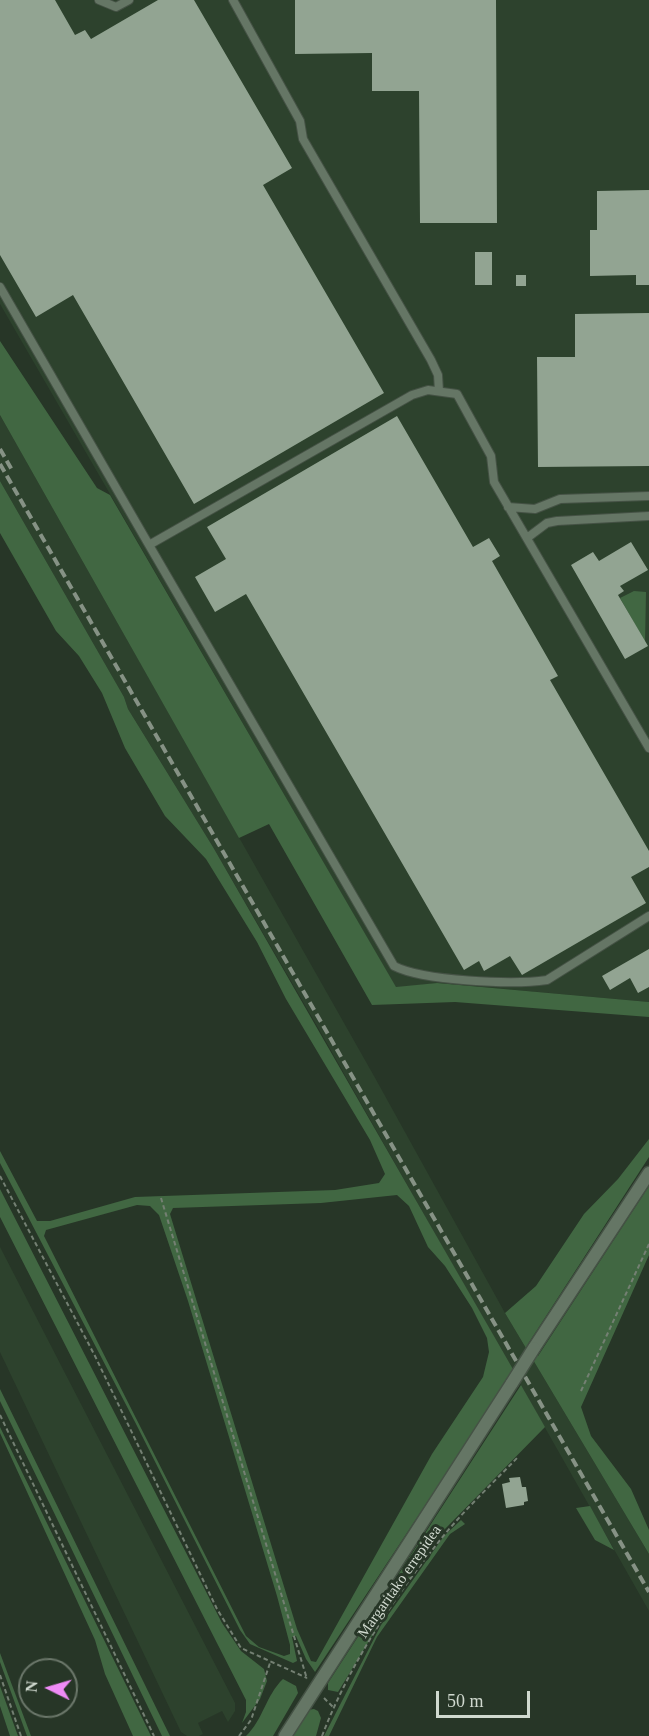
<!DOCTYPE html>
<style>
body{margin:0}
#map{position:relative;width:649px;height:1736px;overflow:hidden;background:#273627;font-family:"Times New Roman",serif}
canvas{display:block}
.north{position:absolute;left:18px;top:1658px;width:60px;height:60px;box-sizing:border-box;background:#273627;border:2px solid #6b776a;border-radius:50%;rotate:275deg;font-size:16px;font-weight:700;line-height:24px;text-align:center;color:#d0d9cf}
.north::after{content:'';display:block;margin:auto;width:21px;height:27px;background:#ef8bf6;clip-path:polygon(50% 0,100% 100%,50% 72%,0 100%)}
.scale{position:absolute;left:436px;top:1691px;width:94px;height:27px;box-sizing:border-box;border:3px solid #d0d9cf;border-top:0;padding-left:8px;font-size:18px;line-height:21px;white-space:nowrap;color:#d0d9cf;-webkit-text-stroke:4px #273627;paint-order:stroke}
</style>
<div id="map">
<canvas width="649" height="1736"></canvas>
<div class="north">N</div>
<div class="scale">50 m</div>
</div>
<script>
const ctx = document.querySelector('canvas').getContext('2d');
ctx.lineJoin = 'round';
function fill(path, color) {
  ctx.fillStyle = color;
  ctx.fill(path, 'evenodd');
}
function trace(path, color, width, dash) {
  ctx.strokeStyle = color;
  ctx.lineWidth = width;
  ctx.lineCap = dash ? 'butt' : 'round';
  ctx.setLineDash(dash || []);
  ctx.stroke(path);
}
function drawText(font, color, halo, rows, align = 'center') {
  ctx.font = font + ' "Times New Roman",serif';
  ctx.lineWidth = 6;
  ctx.setLineDash([]);
  ctx.textBaseline = 'middle';
  ctx.strokeStyle = halo;
  ctx.fillStyle = color;
  for (const [text, x, y, turn = 0] of rows) {
    ctx.save();
    ctx.translate(x, y);
    ctx.rotate((+turn || 0) * Math.PI / 180);
    ctx.textAlign = isNaN(turn) ? turn : align;
    if (halo) ctx.strokeText(text, 0, 0);
    ctx.fillText(text, 0, 0);
    ctx.restore();
  }
}
fill(new Path2D(`
 M0,0h649v1002l-211,-19 -42,5 -396,-684z
 M0,415l374,661 131,237 144,241v57l-332,-585 -104,-179 -85,-138 -4,-12 -124,-216z
 M0,1247l235,456v8l-7,11 -6,-11 -24,12 5,11 -4,2h-12l-6,-4 -181,-380z`), '#2d422d');
fill(new Path2D(`
 M0,341l97,147 13,7 286,492 41,-4 212,19v15l-194,-15 -83,3 -103,-181 -30,14 -239,-423z
 M0,481l124,216 4,12 85,138 301,524 -199,301 -9,-13 -10,-23 -4,1 5,24 -4,2 -43,-19 -10,-14 -105,-208 -135,-259v-12l37,70h13l85,-24 200,-7 44,-7 6,-9 -15,-34 -84,-141 -29,-57 -51,-83 -41,-43 -40,-68 -23,-55 -23,-37 -23,-25 -56,-98zM397,1195l12,11 19,41 17,19 27,42 15,30 2,14 -6,25 -51,77 -116,208 -5,-1 -14,-32 -127,-415 3,-6 148,-5zM137,1205l13,1 9,9 29,86 89,295 13,49v9l-6,2 -25,-9 -13,-11 -202,-400 2,-6z
 M634,591l12,1 -1,50 -25,-44z
 M649,1139v18l-121,187 10,12 111,-170v69l-68,152 10,29 40,53 18,41v24l-144,-241 31,-27 48,-72 34,-35z
 M0,1189l222,434 19,28 23,18 3,12 -7,18 -18,24 4,-11v-12l-246,-483z
 M521,1385l24,42 -100,102 -51,71 -56,92 -10,-2v-7z
 M0,1389l170,347h-8l-162,-335z
 M0,1427l151,309h-18l-28,-62 -10,-34 -95,-207z
 M590,1506l24,44 -19,-10 -19,-32z
 M461,1520l4,4 -15,10 -73,103 -48,99h-5l57,-111 63,-89z
 M0,1653l31,83h-4l-27,-74z
 M283,1679l13,7 2,7 -25,43h-27c17,-16 20,-41 37,-57z
 M0,1686l18,50h-8l-10,-30z
 M314,1709l4,2 3,7 -5,18h-23l14,-26z`), '#416742');
fill(new Path2D(`
 M0,0h55l20,35 10,-5 6,9 67,-39h36l98,168 -29,17 121,208 -190,111 -121,-209 -37,22 -36,-62z
 M295,0h201l1,223h-77l-1,-132h-47v-38l-77,1z
 M649,190v95h-13v-10l-46,1v-46h7v-39z
 M475,252h17v33h-17z
 M516,275h10v11h-10z
 M649,313v153l-111,1 -1,-110h38v-43z
 M397,416l76,131 16,-9 11,18 -8,5 66,115 -8,4 99,171v16l-18,10 15,26 -124,72 -12,-19 -26,15 -5,-10 -15,9 -218,-376 -31,18 -20,-35 31,-18 -19,-32z
 M631,542l17,28 -28,16 4,5 -6,4 30,51 -23,13 -54,-94 22,-13 6,9z
 M649,949v38l-11,6 -8,-15 -20,12 -8,-14z
 M520,1477l2,10h4l2,14 -4,1v3l-18,3 -4,-24 8,-2 -1,-4z`), '#92a492');
const service = new Path2D(`
 M99,0l17,7 13,-7
 M233,0l67,121 3,18 128,221 7,15 1,16
 M0,287l149,258
 M508,507l27,2 25,-10 89,-3
 M527,538l20,-15 10,-2 92,-5
 M649,748l-155,-266 -3,-26 -34,-62 -29,-4 -16,5 -263,150 245,421c29,15 119,19 153,14l102,-64`);
const tertiary = new Path2D(`
 M534,1348l115,-175
 M285,1736l227,-353`);
trace(service, '#455245', 10);
trace(tertiary, '#455245', 15);
trace(new Path2D(`
 M0,1176l95,180 122,253 24,39 66,30
 M161,1198l146,481
 M581,1391l68,-147
 M0,1415l154,321
 M0,1675l21,61
 M324,1698l9,9
 M239,1736l12,-16 19,-57
 M322,1736c26,-68 69,-135 115,-192 24,-31 54,-59 81,-87`), '#748073', 2, [4.5, 3]);
trace(service, '#657665', 8);
trace(tertiary, '#657665', 12);
trace(new Path2D(`
 M0,449l12,21
 M0,464l649,1128`), '#869285', 4, [9, 4.5]);
const tertiaryBridge = new Path2D(`
 M512,1383l22,-35`);
trace(tertiaryBridge, '#455245', 15, []);
trace(tertiaryBridge, '#657665', 12);
drawText('15px', '#d0d9cf', '#273627', [
 ["Margaritako errepidea",400,1582,-55]
]);
</script>
